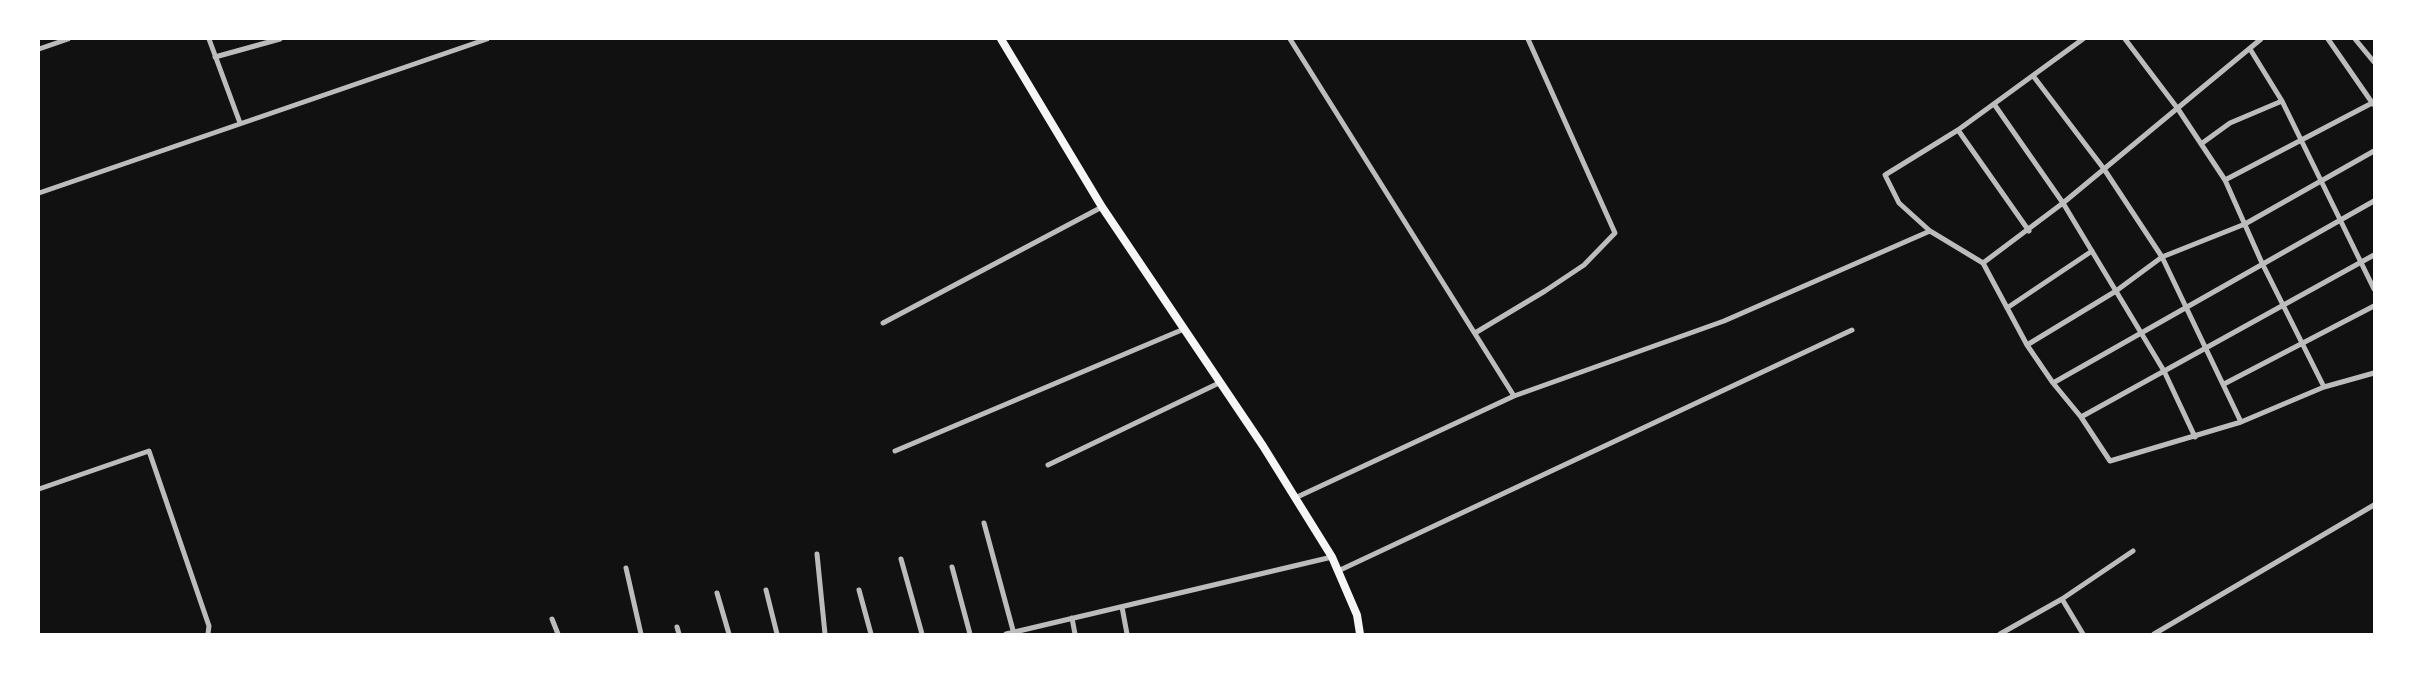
<!DOCTYPE html>
<style>
body{margin:0}
#map{position:relative;width:2413px;height:673px;overflow:hidden;background:#111;font-family:Literata,serif}
canvas{display:block}
.frame{position:absolute;inset:0;border:40px solid #fff;pointer-events:none}
</style>
<div id="map">
<canvas width="2413" height="673"></canvas>
<div class="frame"></div>
</div>
<script>
const ctx = document.querySelector('canvas').getContext('2d');
ctx.lineJoin = 'round';
function trace(path, color, width, dash) {
  ctx.strokeStyle = color;
  ctx.lineWidth = width;
  ctx.lineCap = dash ? 'butt' : 'round';
  ctx.setLineDash(dash || []);
  ctx.stroke(path);
}
trace(new Path2D(`
 M209,39l31,84
 M1290,39l224,357
 M2125,39l53,70 47,71 37,83 62,124
 M2328,39l45,65
 M2355,39l19,23
 M39,49l29,-10
 M2250,49l32,52 92,188
 M215,57l65,-18
 M2034,77l70,92 58,88 79,165
 M1994,104l69,99 101,168 31,66
 M1958,130l71,101
 M2201,144l29,-21 52,-22
 M2225,180l149,-78
 M39,193l448,-154
 M1930,231l-31,-28 -14,-28 73,-45 125,-91
 M1983,263l80,-60 198,-164
 M2007,308l85,-57
 M883,323l219,-116
 M1475,333l70,-42 39,-26 31,-32 -87,-194
 M2027,345l89,-54 46,-34 83,-33 129,-73
 M2053,383l321,-182
 M2224,384l150,-78
 M2081,417l293,-162
 M895,451l289,-122
 M1048,465l171,-82
 M39,489l110,-38 60,175 -1,8
 M1295,498l219,-102 210,-75 206,-90 53,32 44,82 26,38 28,34 29,44 131,-39 83,-35 50,-14
 M984,523l30,111
 M817,554l8,80
 M901,559l21,75
 M952,567l18,67
 M626,568l15,66
 M1338,571l514,-241
 M766,590l11,44
 M859,590l12,44
 M717,593l12,41
 M2062,599l21,35
 M1122,607l5,27
 M1072,618l3,16
 M552,619l6,15
 M677,627l2,7
 M1006,634l326,-77
 M2000,634l62,-35 71,-48
 M2154,634l220,-129`), '#bcbcbc', 5);
trace(new Path2D(`
 M1001,39l101,168 161,239 69,111 25,58 3,19`), '#f5f5f5', 8);
</script>
